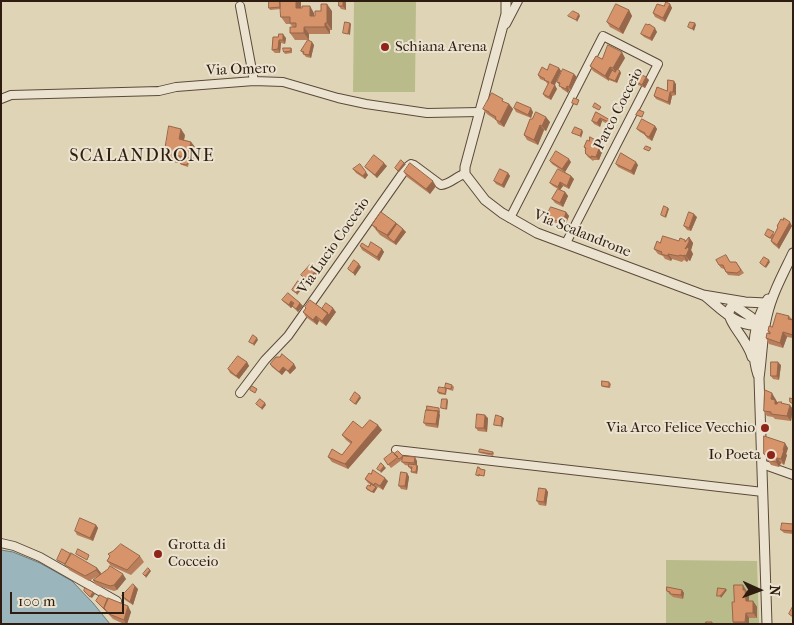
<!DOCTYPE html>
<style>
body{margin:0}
#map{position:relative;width:794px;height:625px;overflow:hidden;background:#e0d4b7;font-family:"IM FELL French Canon",serif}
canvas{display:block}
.frame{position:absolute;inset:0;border:2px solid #2d1c0f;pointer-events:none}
.north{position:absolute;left:734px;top:565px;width:50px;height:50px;-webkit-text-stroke:4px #ebe3d0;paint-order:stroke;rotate:92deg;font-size:14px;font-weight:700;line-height:20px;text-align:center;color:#2d1c0f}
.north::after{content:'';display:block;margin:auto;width:18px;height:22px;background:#2d1c0f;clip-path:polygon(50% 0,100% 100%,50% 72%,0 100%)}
.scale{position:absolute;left:10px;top:592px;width:114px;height:22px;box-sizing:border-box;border:2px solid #2d1c0f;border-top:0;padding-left:6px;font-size:15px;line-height:18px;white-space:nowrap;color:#2d1c0f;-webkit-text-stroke:4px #ebe3d0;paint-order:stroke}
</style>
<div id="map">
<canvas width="794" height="625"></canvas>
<div class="frame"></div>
<div class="north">N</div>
<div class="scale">100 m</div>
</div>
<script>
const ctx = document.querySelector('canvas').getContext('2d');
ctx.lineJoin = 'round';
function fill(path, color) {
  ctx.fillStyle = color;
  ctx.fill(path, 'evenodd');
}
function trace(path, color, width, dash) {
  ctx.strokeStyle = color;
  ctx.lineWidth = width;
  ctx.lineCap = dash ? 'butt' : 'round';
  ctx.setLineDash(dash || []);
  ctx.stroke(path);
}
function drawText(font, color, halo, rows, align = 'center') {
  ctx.font = font + ' "IM FELL French Canon",serif';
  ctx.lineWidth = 4;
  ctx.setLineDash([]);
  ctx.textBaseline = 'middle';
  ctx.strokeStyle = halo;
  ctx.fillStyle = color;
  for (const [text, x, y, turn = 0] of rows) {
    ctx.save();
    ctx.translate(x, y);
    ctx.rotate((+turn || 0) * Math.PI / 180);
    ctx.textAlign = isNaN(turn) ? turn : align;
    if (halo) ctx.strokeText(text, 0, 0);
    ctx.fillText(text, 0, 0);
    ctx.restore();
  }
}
fill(new Path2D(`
 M354,1h62l-1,91h-62z
 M666,560l91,1 2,63h-93z`), '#b9bb8a');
const water = new Path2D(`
 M1,550l12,2 27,11 32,18 21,22 17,21h-109z`);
fill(water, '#9ab5bb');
trace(water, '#6e7876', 1);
const minor = new Path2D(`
 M240,6l14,75
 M506,24l12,-23
 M1,99l10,-4 148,-4 17,-4 78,-6 29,1 55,16 28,6 61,9 52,-1
 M510,218l93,-182 55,28 -92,179
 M240,393l25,-33 23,-24 119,-169 4,-3 3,1 27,20c10,-1 15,-9 24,-11
 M396,450l367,42
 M762,464l31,11
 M1,543l13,3 26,11 77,44`);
const tertiary = new Path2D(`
 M506,1v13l-41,153v7l20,26 17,13 35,20 166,62 42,7 21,1
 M705,296c15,12 32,31 52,29l3,-3
 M743,302c-27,5 -8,24 0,37 3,5 7,11 9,18
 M732,304l19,13 7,12
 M758,375c-8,-25 -4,-54 10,-76
 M767,624l-8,-246c3,-20 3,-42 8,-62 5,-22 16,-42 26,-63`);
trace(minor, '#5a4a39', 10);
trace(tertiary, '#5a4a39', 11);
trace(minor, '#ebe3d0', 8);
trace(tertiary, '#ebe3d0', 9);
fill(new Path2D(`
 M269,1l32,7 13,5v3l18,-5v19h-2v4h-21v6h-1l6,5 -3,13 -5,-1 -5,-6 7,-11h-13l-5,-7 3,-6 -3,-3h-4l-5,-7v-8l-11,1 -1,-2z
 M346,1v9l-5,-1 -2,-3z
 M670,4l2,4 -7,14 -10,-5 -2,-4z
 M629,10l3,6 -9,18 -13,-7 -3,-5z
 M648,25l9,7 -5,9 -8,-4 -3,-3z
 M273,37l13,1 -1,6 -4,-1 -1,10h-5l-3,-3z
 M291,48l1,1v4l-7,1 -1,-2z
 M625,58l-7,12 3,3 -4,10 -8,-3v1l-16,-10 -3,-5 12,-7z
 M559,68l2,3 -7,14 3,4 -6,11 -6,-3 -2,-3 5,-10 -3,-3 -5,-2 -2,-4 9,-5z
 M577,77l-6,13h-2l-1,3 -6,-4 -5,-7z
 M646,77l3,3 -4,8 -9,-4 -2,-4z
 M676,84v11l-4,1 -2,9 -14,-6 -2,-3 13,-5z
 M506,103l3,1 4,5 -9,18 -6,-3 -2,-4 -9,-6 -4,-5z
 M514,108l19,4 -2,6 -15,-6z
 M596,112l16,11 -1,3 -9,-5 -2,6 -6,-3 -2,-3z
 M530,119l20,3 -4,9 -2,-1 -6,15 -11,-5 -3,-5z
 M655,126l2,3 -5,12 -5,-3 -2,-3 -5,-3 -3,-3z
 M185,135l-1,5 7,2 4,5 -1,4 2,3 -2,9 -5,-1 -1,5 -6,-2 -1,-1v-3l-3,-1v3l-10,-2 -4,-5z
 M601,143l3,4 -5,13h-5l-1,1 -5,-4 -3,-4v-4l-1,-2z
 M550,161l21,1 -6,10 6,4 3,3 -5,10 -6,-3 -3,4 5,2 3,4 -5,11 -8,-4 -3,-4 6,-10 -5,-3 -3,-3 14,-11 -12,-8z
 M616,164l22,1 -4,10 -16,-8z
 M387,166l-10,12 -9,-8 -3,-3z
 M353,169l15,6 -3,4 -9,-6z
 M404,172l32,14 -6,8 -23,-17z
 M508,173l2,3 -6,12 -8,-4 -2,-3z
 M566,212l3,4 -4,10 -17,-6 -2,-3z
 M697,217l-6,14 -4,-1 -3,-4z
 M396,223l7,6 3,3 -10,13 -16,-10 -8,-10z
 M777,226h15l-13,23 -6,-5 -2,-3v-2l-4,-2 -2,-2 10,-1 3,-6z
 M689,237l4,6 -1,4 -1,3 2,4 -3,7 -2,-1 -1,2 -3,-2 -2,2 -10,-3 -1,2 -6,-2 -2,-3 -5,-2 -4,-5 25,-8h7z
 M360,246l22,3 2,3 -5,9 -17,-11z
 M730,262h6l8,11 -5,3 -11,-1 -4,-6 -3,-1 -2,-3z
 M282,300l18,3 3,3 -5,6 -3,-3 -2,-3 -2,2 -6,-5z
 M305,307l17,2 14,3 -10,14 -7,-5 -2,4 -11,-8 -3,-5 3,-4z
 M789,316l4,4v18l-6,-1 -4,11 -14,-4 -3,-6 4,-5 -2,-2z
 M247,362l2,4 -10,13 -9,-6 -2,-4z
 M270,364h24l2,4 -6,6 -4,-4 -4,5 -10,-8z
 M781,365l-2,15 -6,-1 -2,-3z
 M609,382l2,2 -1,4 -7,-1 -1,-1z
 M452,385l2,2 -1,4 -6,-2 -1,6 -7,-1 -1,-2 7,-4z
 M776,398l-1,2 3,3 5,1 10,5 -2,12 -16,-2 -2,-2 -6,-1 -3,-5z
 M440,410l-2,18 -12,-2 -2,-3z
 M488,418l-1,14 -9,-1 -2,-3z
 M362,428l20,2 -34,39 -16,-7 -4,-5 14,-2 9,-11 -5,-4 -4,-5z
 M788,448l-2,6 1,1 -3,10 -3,-2 -2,4 -8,-2 -7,-11z
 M479,452h14l1,1 -1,3 -13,-3z
 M394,454l23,7v4l1,2 -1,7 -4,-1 -2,-1 1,-3h-2l-1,-3 -4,-1 -3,-3 1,-3 -12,9 -7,-9z
 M407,473l2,4 -2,13 -6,-1 -2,-3z
 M365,479l23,2 -5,9 -5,-3 -4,6 -7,-3 -1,-2 5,-3 -3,-2z
 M546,489l2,3 -2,14 -7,-1 -2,-4z
 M793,524v10l-9,-1 -3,-3z
 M96,525l2,3 -5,13 -16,-6 -2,-4z
 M108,554l32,2 4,6 -13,13 -20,-9 -4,-5 3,-5z
 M57,560l40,8 4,5 -1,2 26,4 -9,11 -3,1 -18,-6 -3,-5 5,-4 -9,5 -20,-11 -3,-5 -8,-4z
 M135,586l3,3 -5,16 -8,-5 -3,-4z
 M682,590l2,3 -1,6 -10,-2 -6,-6z
 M747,590l2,5v6h4l4,6v11h-8v6h-15l-1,-2 1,-20z
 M108,599l20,7 3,6 -4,12h-3l-11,-5 -17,-18z`), '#b97e5b');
fill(new Path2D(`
 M296,1h5v14l-5,-7z
 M343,1h3v9l-3,-4z
 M327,4l5,7v19l-5,-7z
 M670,4l2,4 -7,14 -2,-4z
 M310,6l4,7v10l-4,-7z
 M629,10l3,6 -9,18 -4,-5z
 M579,14l1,2 -3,6 -1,-2z
 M325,23l5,7v4l-5,-7z
 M350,23l1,1 -1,11 -2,-1z
 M695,23l1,2 -2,6 -2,-2z
 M304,27l5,7v6l-5,-7z
 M655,28l2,4 -5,9 -2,-3z
 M283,34l3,4 -1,6 -2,-4z
 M279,40l2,3 -1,10 -2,-4z
 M312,42l2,3 -3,13 -2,-3z
 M622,52l3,6 -9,15 -3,-5z
 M610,67l4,5 -6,6 1,2v1l-4,-5z
 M559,68l2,3 -7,16 -3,-4z
 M620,71l1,2 -4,10 -2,-2z
 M574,74l3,3 -6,13 -2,-3z
 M646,77l3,3 -4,8 -3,-3z
 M674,81l2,3v11l-3,-3z
 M555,85l2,4 -6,11 -2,-3z
 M567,86l2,4 -1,3 -2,-4z
 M670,92l2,4 -2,9 -2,-3z
 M509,104l4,5 -9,18 -4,-5z
 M531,108l2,4 -2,6 -3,-3z
 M546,117l4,5 -4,9 -4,-5z
 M600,118l2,3 -2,6 -3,-4z
 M610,120l2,3 -1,3 -2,-4z
 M540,125l4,5 -6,15 -4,-5z
 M655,126l2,3 -5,12 -3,-4z
 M181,129l4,6 -2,9 -4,-5z
 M582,130l1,2 -2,6 -1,-2z
 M191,142l4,5 -1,4 2,3 -2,9 -4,-5 -1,-9z
 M601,143l3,4 -5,13 -3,-3z
 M175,155l3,5v3l-4,-5z
 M569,159l2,3 -6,10 -3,-3z
 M636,162l2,3 -4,10 -3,-4z
 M384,163l3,3 -10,12 -2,-3z
 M404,163l2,1 -7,8 -1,-1z
 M366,172l2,3 -3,4 -2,-3z
 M508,173l2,3 -6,12 -2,-3z
 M571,176l3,3 -5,10 -2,-3z
 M433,181l3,5 -6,8 -4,-5z
 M560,182l3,4 -3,4 -2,-3z
 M565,192l3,4 -5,11 -3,-4z
 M668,208l1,1 -3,9 -1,-1z
 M566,212l3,4 -4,10 -2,-3z
 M694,214l3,3 -6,14 -2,-3z
 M790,222l2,4 -13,23 -2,-4z
 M396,223l4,5 -12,9 2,4 -3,-6z
 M403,229l3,3 -10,13 -2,-3z
 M689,237l4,6 -1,4 -1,3 2,4 -3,7 -4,-5 -1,-7v-9l3,4z
 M382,249l2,3 -5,9 -2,-4z
 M668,254l4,5 -1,2 -3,-5z
 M684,255l4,5 -1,2 -3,-6z
 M769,260l1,2 -4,6 -1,-1z
 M359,264l2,3 -6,9 -2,-3z
 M316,270l2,4 -9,10 -2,-3z
 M302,285l2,1 -7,9 -1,-2z
 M291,301l3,4 -3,3 -2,-3z
 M300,303l3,3 -5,6 -2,-3z
 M333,308l3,4 -10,14 -4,-5 6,-8z
 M316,316l3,5 -2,4 -4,-5z
 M783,332l4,5 -4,11 -3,-5z
 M257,338l1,2 -4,6 -1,-2z
 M247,362l2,4 -10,13 -3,-3z
 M778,362l3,3 -2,15 -2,-4z
 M294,364l2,4 -6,6 -2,-3z
 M283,367l3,3 -4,5 -3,-3z
 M772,393l7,12 -1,4 -7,-10z
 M360,396l1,2 -5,7 -1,-1z
 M447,399l1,2 -1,9 -1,-1z
 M265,403l1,2 -4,5 -1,-2z
 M790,405l3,4 -2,12 -4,-5z
 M438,411l2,4 -2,13 -2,-4z
 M485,415l3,3 -1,14 -3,-4z
 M502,417l2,1 -2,10 -1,-2z
 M378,425l4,5 -34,39 -3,-5z
 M785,443l3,5 -2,6 1,1 -3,10 -3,-6z
 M415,457l2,4v4l1,2 -1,7 -1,-2 1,-6 -3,-3z
 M777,458l4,5 -2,4 -3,-5z
 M384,466l2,2 -5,5 -1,-2z
 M407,473l2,4 -2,13 -2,-4z
 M385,478l3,3 -5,9 -3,-4z
 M376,487l1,1 -3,5 -2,-1z
 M546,489l2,3 -2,14 -2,-4z
 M96,525l2,3 -5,13 -3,-3z
 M97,568l4,5 -1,2 -4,-5z
 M150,570l1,1 -5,7 -1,-2z
 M123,574l3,5 -9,11 -3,-5z
 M743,585l6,10v11l-3,-5 -3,-11z
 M135,586l3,3 -5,16 -3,-3z
 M726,589l1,1 -6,8 -1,-2z
 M682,590l2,3 -1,6 -2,-4z
 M93,592l2,2 -3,4 -2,-1z
 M753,601l4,6v11l-4,-5z
 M128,606l3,6 -4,12h-1l-2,-4z
 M746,613l3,5v6h-2l-2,-2z`), '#96674a');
const building = new Path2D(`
 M269,1h11v6l-11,1z
 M280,1h16v7h6v-2h8v10h5v-5h6v-7h6v19h-2v4h-21v6h-14v-6h6v-4h-6v-6h-9z
 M339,1h4v5h-4z
 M666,2l4,2 -7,14 -10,-5 4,-9 7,2z
 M616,4l13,6 -10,19 -12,-7z
 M573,11l6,3 -3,6 -8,-4z
 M345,22l5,1 -2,11 -5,-1z
 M690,22l5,1 -3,6 -4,-2z
 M646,24l2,1 1,-1 6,4 -5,10 -9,-4z
 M279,34h4v6h-4l-1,9 -6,1 1,-13h5z
 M308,40l4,2 -3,13 -6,-1 1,-2 -3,-1z
 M608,45l14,7 -9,16 -3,-1 -5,9 -15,-10 6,-10 6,3z
 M283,48h8v3l-7,1z
 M550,64l9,4 -8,15 4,2 -6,12 -6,-3 6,-12 -5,-2 1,-1 -7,-4 4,-8 5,3z
 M563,69l11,5 -5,13 -2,-1 -1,3 -7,-3 1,-3 -3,-1z
 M617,69l3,2 -5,10 -7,-3 4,-8 3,2z
 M638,73l8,4 -4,8 -8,-5z
 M668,80l6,1 -1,11h-3l-2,10 -14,-6 3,-9 10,4z
 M492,93l11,6 -1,2 7,3 -9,18 -5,-3 1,-2 -7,-4v-1l-6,-3z
 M574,98l5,2 -2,5 -5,-2z
 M517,102l14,6 -3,7 -14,-7z
 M595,103l6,4 -2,3 -6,-3z
 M639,110l5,2 -2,5 -6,-2z
 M536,112l10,5 -4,9 -2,-1 -6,15 -10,-5 6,-16h2z
 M596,112l14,8 -1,2 -9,-4 -3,5 -5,-2z
 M642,119l13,7 -6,11 -4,-2v-2l-8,-4z
 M169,126l12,3 -2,10 12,3 -2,7h3l-2,9 -15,-3 -1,3 -10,-2z
 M575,127l7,3 -2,6 -8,-3z
 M590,137l11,6 -5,14 -5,-1v2l-6,-5 1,-1 -1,-1 1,-3 -2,-1 3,-7 2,1z
 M646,146l5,2 -2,3 -5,-2z
 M556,151l13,8 -7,10 -12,-8z
 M621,153l15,9 -5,9 -15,-7z
 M374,155l10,8 -9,12 -10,-8z
 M181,159l7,2 -1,4 -6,-1z
 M401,160l3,3 -6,8 -3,-3z
 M410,163l23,18 -7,8 -22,-17z
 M360,164l6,8 -3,4 -10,-7z
 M500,169l8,4 -6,12 -8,-4z
 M558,169l13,7 -4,10 -7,-4 -2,5 -8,-4z
 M558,189l7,3 -5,11 -8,-4z
 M664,206l4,2 -3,9 -4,-2z
 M551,207l15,5 -3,11 -17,-6z
 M381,212l15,11 -9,12 -11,-6 1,-1 -5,-3z
 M689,212l5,2 -5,14 -5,-2z
 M784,218l6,4 -13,23 -6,-4 7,-14 -1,-1 4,-7 2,1z
 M397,224l6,5 -9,13 -6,-5z
 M768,229l6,3 -4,6 -5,-3z
 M663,236l16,5 1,-3 5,2v2l4,-5v5l-4,7 3,-2 1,2 -3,7 -2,-1v1l-4,-1 -2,1 -10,-2v2l-7,-2 1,-2 -8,-3 3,-8 3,2z
 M371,242l11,7 -5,8 -17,-11 2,-3 6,4z
 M726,255l4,7h6l5,8 -4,3 -11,-1 -3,-7h-4l-3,-5z
 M764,257l5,3 -4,7 -5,-4z
 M354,260l5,4 -6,9 -5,-4z
 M310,265l6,5 -9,11 -6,-6z
 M298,281l4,4 -6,8 -4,-3z
 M288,293l12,10 -4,6 -4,-3 2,-3 -3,-2 -2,4 -7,-5z
 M310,300l18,13 -6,8 -6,-5 -3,4 -10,-8 3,-4 -1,-1z
 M326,303l7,5 -4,7 -7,-6z
 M777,313l12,3 -1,3 5,1v15l-10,-3 -3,11 -14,-5 1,-5 3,1v-2l-2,-1 1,-5 3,1z
 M253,335l4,3 -4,6 -4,-2z
 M282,354l12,10 -6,7 -5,-4 -4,5 -9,-8 6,-7h4z
 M238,356l9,6 -11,14 -8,-7z
 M771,362h7l-1,14h-6z
 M602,381l7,1v5l-7,-1z
 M446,383l6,2 -1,4 -6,-1z
 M252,386l5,3 -2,4 -5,-3z
 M439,387l7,1 -1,6 -7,-2z
 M765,390l7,3 -1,6 4,1v4h2l1,-2h4l-1,1 9,2 -3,11 -16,-2v-2l-7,-1z
 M355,392l5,4 -5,8 -5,-4z
 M790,398l3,1v5l-3,-2z
 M260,399l5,4 -4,5 -5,-4z
 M442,399h5l-1,10 -5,-1z
 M427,406l12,2v5l-1,-2 -11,-1z
 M426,410l12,1 -2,13 -12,-1z
 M477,414l8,1 -1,13h-8z
 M496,415l6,2 -1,9 -7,-1z
 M370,420l8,5 -33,39 -17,-7 4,-8 10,6 10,-13 -10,-7 11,-14 9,7z
 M764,436l21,7 -2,7h1l-3,9 -4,-1 -1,4 -9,-2 2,-4 -5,-2z
 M480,449l13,3 -1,2 -13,-2z
 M398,451l5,5 -4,3 -5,-5z
 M393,452l5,5 -10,8 -4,-6z
 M403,456l12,1 -1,6 -12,-1z
 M381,463l3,3 -4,5 -3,-2z
 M409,464l8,1 -1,7h-5l1,-5h-3z
 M478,467l2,1v1l5,1 -1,6 -5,-1v-1v2l-3,-1z
 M373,470l12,8 -5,8 -5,-3 -1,2 -9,-6 4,-6 2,1z
 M401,472l6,1 -2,13h-6z
 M371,484l5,3 -4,5 -6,-4 2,-3 2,1z
 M539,488l7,1 -2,13 -7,-1z
 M80,518l16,7 -6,13 -15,-7z
 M782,523l11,1v7l-12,-1z
 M121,544l19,12 -13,14 -20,-9 3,-5 -2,-2 5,-3z
 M62,549l9,5 -6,10 -8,-4z
 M78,549l11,6 -2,5 -11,-6z
 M71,553l26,15 -1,2 -11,6 -20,-11z
 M110,566l13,8 -9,11 -4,1 -17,-6 15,-11z
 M148,568l2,2 -5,6 -2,-2z
 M133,584l2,2 -5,16 -8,-6z
 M734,585h9v5h2l1,11h7v12h-7l-1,9h-12l-1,-20h2z
 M667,587l15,3 -1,5 -11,-1v-2l-3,-1z
 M85,588l8,4 -3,5 -6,-6z
 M718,588l8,1 -6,7h-3z
 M100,595l8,4 -4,9 1,2 -9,-9z
 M108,598l20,8 -4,14 -15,-6 -5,-6z
 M793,606v11l-4,-3z
 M706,622h6v2h-6z`);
fill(building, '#d7936a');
trace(building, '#96674a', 1);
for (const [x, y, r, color] of [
 [385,47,5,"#8f2418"],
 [765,428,5,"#8f2418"],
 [771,455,5,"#8f2418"],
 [158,554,5,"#8f2418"]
]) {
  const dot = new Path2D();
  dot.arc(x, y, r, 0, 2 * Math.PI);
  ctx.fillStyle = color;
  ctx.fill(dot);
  trace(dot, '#ebe3d0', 2);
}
drawText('15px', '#2d1c0f', '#ebe3d0', [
 ["Schiana Arena",395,47],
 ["Via Arco Felice Vecchio",755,428,"right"],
 ["Io Poeta",761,455,"right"],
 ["Grotta di",168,545],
 ["Cocceio",168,562]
], 'left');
drawText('15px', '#2d1c0f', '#ebe3d0', [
 ["Via Omero",241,70,-2],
 ["Parco Cocceio",619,109,-63],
 ["Via Scalandrone",582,234,22],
 ["Via Lucio Cocceio",334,246,-55]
]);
ctx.letterSpacing = '1px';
drawText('18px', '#2d1c0f', '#ebe3d0', [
 ["SCALANDRONE",142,157]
]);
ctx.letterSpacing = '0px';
</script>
